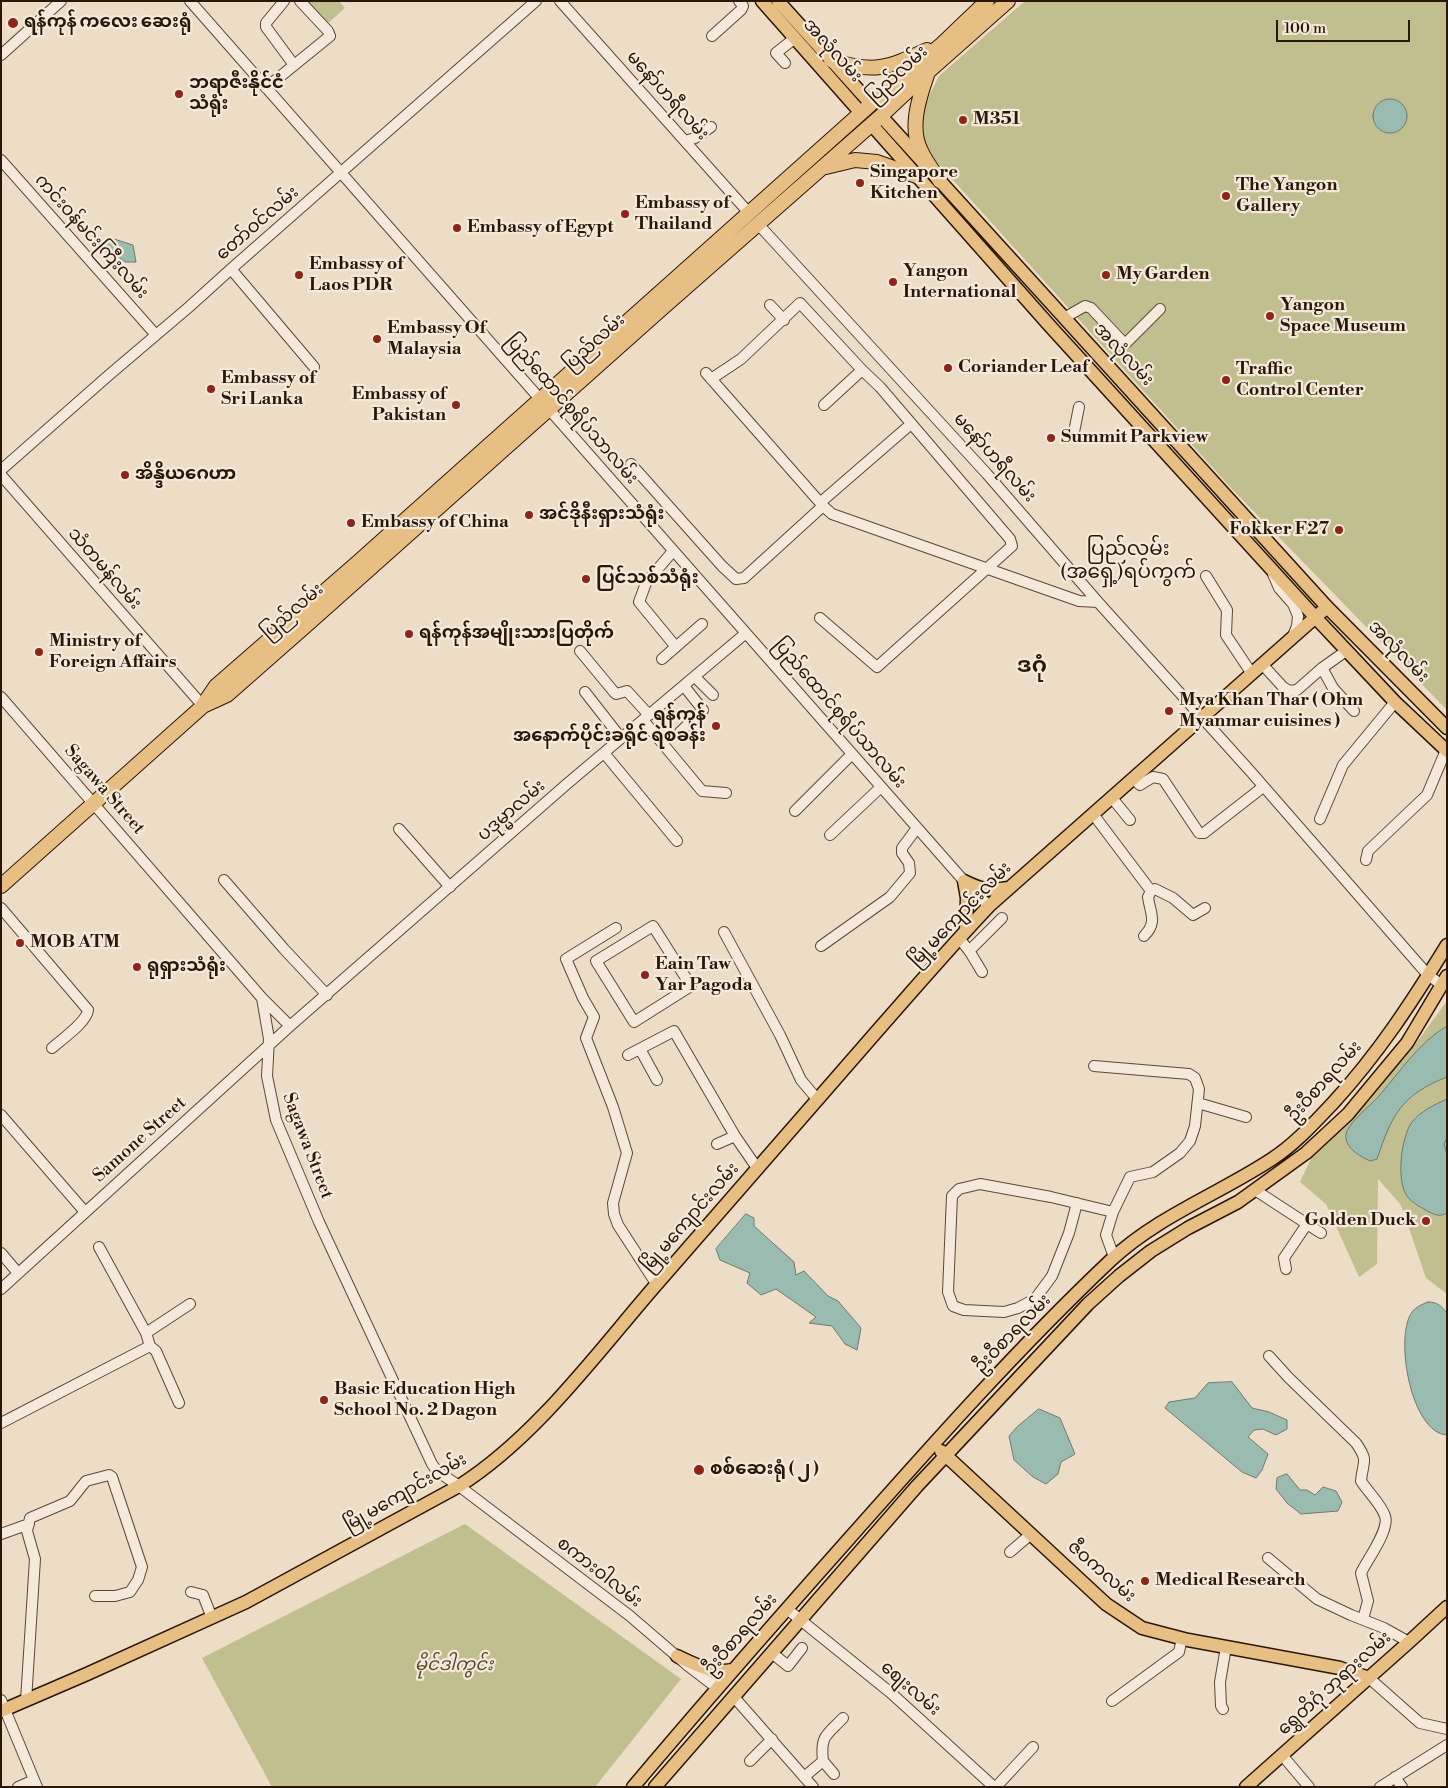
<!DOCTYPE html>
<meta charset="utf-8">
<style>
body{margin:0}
#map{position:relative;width:1448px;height:1788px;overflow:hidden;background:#eeddc6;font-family:"Libre Bodoni",serif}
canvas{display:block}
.frame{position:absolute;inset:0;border:2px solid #2b1707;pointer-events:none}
.scale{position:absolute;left:1276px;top:20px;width:134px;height:22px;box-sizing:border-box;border:2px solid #2b1707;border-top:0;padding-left:6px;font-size:15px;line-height:18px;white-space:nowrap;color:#2b1707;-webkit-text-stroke:4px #f4e9da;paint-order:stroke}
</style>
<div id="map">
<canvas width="1448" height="1788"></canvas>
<div class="frame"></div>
<div class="scale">100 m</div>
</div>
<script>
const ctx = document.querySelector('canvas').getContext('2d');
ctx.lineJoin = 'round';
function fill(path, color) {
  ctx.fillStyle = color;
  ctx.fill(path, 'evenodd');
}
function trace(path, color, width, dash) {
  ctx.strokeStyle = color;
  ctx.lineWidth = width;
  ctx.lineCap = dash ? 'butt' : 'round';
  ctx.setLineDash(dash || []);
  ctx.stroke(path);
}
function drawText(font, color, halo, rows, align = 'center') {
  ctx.font = font + ' "Libre Bodoni","Noto Sans Myanmar",serif';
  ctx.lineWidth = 4.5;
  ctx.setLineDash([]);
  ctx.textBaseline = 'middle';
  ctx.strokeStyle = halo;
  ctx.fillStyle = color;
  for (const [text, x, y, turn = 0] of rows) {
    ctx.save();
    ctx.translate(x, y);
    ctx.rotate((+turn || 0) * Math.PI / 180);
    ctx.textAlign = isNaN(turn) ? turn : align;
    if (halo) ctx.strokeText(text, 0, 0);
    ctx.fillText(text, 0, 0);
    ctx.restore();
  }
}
fill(new Path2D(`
 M307,1h32l6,7 -18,16z
 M1025,1h422v709l-216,-222 -306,-339 -3,-39 17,-34z
 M1447,1001v293l-21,-16 -25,-73 -23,-26 -1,85 -18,13 -33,-73 -26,-22 15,-32 45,-42 51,-58z
 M465,1524l216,155 -86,108h-323l-70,-129z`), '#c1be90');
const water = new Path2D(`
 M1373 116a17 17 0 1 1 34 0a17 17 0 1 1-34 0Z
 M114,239l19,6 3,17h-11l-10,-8 -7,-1 -12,-12z
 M1447,1026v51c-46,18 -55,38 -70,82l-7,2c-10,-5 -26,-13 -24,-27 2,-11 25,-29 33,-38 21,-24 40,-54 68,-70z
 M1447,1099v39l-3,6 3,10v59c-7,4 -11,2 -18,-1 -7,-4 -17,-9 -22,-16 -11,-15 -6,-59 5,-74 9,-11 22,-17 35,-23z
 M746,1214l8,4v8l40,36 2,13 8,-4 24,25 10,5 23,27 -4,22 -12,-6 -13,-18 -23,-3 7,-6 -40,-28 -15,6 -14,-12 3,-10 -30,-13 -4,-11z
 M1428,1302c10,0 13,4 19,11v122c-36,-2 -53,-98 -35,-123 4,-5 10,-8 16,-10z
 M1232,1382l20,26 17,4 18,8v9l-11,6 -13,-6 -9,1 -6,7 20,17 -6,16 -6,8 -14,-6 -77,-64 4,-6 26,-4 13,-15z
 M1039,1409l21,9 15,36 -14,8 -3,12 -12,10 -13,-7 -19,-17 -5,-24 8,-9z
 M1287,1474l13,16h7l8,5 8,-8 13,4 6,11 -4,9 -37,3 -14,-11 -11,-14 1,-11z`);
fill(water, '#9abcb0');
trace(water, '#6e7a6c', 1);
const minor = new Path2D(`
 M190,1l774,880 25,25
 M284,1l-18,22v4l28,38
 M560,1l189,212
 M712,36l29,-26 2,-4 -4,-5
 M1,55l60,-54
 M785,63l-9,-10 19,-15
 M266,88l64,-52 -2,-5 -28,-30
 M685,141l10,-3 16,-11
 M1,160l155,175
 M758,224l229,250 111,128 153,170 177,203 14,10
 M231,269l83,98
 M770,305l14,15
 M1064,318l21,-12 6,2 32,34 3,1 34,-34
 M706,373l117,133 9,8 247,87 19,1
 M711,379l30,-20 59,-56 62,67 -38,35
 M1074,432l5,-25
 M631,464l91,102 14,13 8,-1 79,-72
 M1,470l108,-95 80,-68 42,-38 305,-268
 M1,475l202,231
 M821,502l90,-78
 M673,551l-27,32 -7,19 37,45
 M1273,574l6,14 14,16 5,12 -1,10 -4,10
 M1206,576l21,34 -1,25 26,39
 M820,618l57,49 135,-121 -2,-7 -130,-152 -18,-17
 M580,651l34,41 2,2 11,-3 22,24
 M662,659l40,-35
 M1262,664l21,23 6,4 8,-1 25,-22 24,-17
 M1322,668l11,20 21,23
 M695,677l18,18
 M585,692l36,46
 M1,697l261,301 28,28
 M643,720l59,71 24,2
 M680,732l23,-22 -19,-24
 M604,753l73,88
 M1133,779l7,6 13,-8 10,2 36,54h5l59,-46
 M1112,798l18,22
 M795,811l57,-57
 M1093,814l58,77
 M1320,819l23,-54 52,-63
 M399,829l51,58
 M830,835l51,-48
 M1366,860l2,-9 59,-56 19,-45
 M224,880l60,69 43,46
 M1151,891l4,-2 18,9 20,17 12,-7
 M1,908l87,102c-1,12 -27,30 -36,38
 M653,926l38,60 -57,36 -38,-61z
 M616,928l-50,31 17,39 11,19 -8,21 27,69 14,46 -14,50 1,11 4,11 39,60
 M724,932l56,103 21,45 16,19
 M1144,936c14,-14 6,-23 4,-39l3,-6
 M959,938l11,14 12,20
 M821,946l69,-49 20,-24 -1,-10 -7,-10v-5l15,-20
 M969,951l33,-33
 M262,998l7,41 -2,37 9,44 43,102 113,242 5,7 22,15 171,130 57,49 30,23
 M640,1049l17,31
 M628,1055l46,-24 61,105 22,32
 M1094,1066l95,8 6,4 4,11 -4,37 -5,15 -10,12 -27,19 -23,5 -17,35 -7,23 8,22
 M1198,1103l48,14
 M1,1115l84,97
 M717,1144l18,-8
 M1255,1190l66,43
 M1077,1203l-8,30 -17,43 -17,23 -17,9 -14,4 -40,-2 -11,-4 -5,-14 4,-96 7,-7 21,-5 71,13 62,15
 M99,1247l47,86
 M1,1253l17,20
 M1286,1269l-2,-11 23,-34
 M1,1289l289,-263 278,-243 178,-150
 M150,1346l6,5 23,52
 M1269,1356l19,21 68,66c13,19 7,17 5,38 7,11 20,23 24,35 5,14 -18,44 -24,57l7,28 -5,18
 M1,1423l149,-77 -4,-13 44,-29
 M1,1534l28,-10
 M1010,1552l21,-18
 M1268,1558l49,41 34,16 33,13 25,14
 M191,1592l12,3 9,23
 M787,1609l104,84 103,94
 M772,1653l16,13 14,-18
 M1369,1678l51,45 27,6
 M734,1697l79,90
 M1,1700l36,87
 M26,1701l9,-142 -8,-28 3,-13 40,-17 16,-20 23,-6 3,2 30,90 -4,13 -8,12 -15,4h-20
 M1112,1701l67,-49 3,-14
 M1223,1709l-2,-3 -1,-24 6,-35
 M1282,1755l27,32
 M750,1761l22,-22
 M823,1761l11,13
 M804,1777l19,-16c-3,-26 4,-26 20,-43
 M1395,1777l7,10
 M18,1787l16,-7
 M996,1787l37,-40
 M1380,1787l67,-42`);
const major = new Path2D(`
 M762,1l99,112
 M778,1l93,103
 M881,116l446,491 120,121
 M871,124l178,201 266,292 80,85 52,49
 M964,881l3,17 -1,33
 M964,881c18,9 25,10 45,7
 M941,1451l165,153 36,24 46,12 152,28 29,10
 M677,1656c19,9 36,18 56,14
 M1,1711l86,-37 159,-72 213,-116c77,-49 137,-132 196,-200 75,-85 148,-171 223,-256 37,-42 73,-84 111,-124l338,-299
 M633,1787c70,-83 142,-165 214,-246 85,-96 171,-193 264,-281 47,-44 108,-66 161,-101 23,-15 42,-36 61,-56 45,-49 79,-101 114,-158
 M655,1787l262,-301 171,-182 31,-28 32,-25 37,-23 50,-26 68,-49 42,-39 59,-71 40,-67
 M1246,1787l163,-145 38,-35`);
const highway = new Path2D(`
 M831,60c43,14 56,8 96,-10
 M927,75c-8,23 -18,53 -6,76 5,11 13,21 19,30
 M826,167l29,-7 22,2 42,15
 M203,705l13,-19 141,-123 514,-459 71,-60 45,-43
 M1,886l202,-180 24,-11 83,-73 349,-311 222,-195 48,-45 79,-70`);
trace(minor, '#5c4837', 12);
trace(major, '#2b1707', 15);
trace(highway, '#2b1707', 16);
trace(minor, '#f4e9da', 10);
trace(major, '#e7be83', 12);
trace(highway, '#e7be83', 14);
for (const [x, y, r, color] of [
 [13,23,6,"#8f2418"],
 [179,94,5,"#8f2418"],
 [963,120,5,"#8f2418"],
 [860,183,5,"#8f2418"],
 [1226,196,5,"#8f2418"],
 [625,214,5,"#8f2418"],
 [457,228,5,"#8f2418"],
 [299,275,5,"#8f2418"],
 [1106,275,5,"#8f2418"],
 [893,282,5,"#8f2418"],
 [1270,316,5,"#8f2418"],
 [377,339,5,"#8f2418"],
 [948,368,5,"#8f2418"],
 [1226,380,5,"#8f2418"],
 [211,389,5,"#8f2418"],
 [456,405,5,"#8f2418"],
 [1051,438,5,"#8f2418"],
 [125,475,5,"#8f2418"],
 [529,515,5,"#8f2418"],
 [351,523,5,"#8f2418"],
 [1339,530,5,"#8f2418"],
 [586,579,5,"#8f2418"],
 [409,634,5,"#8f2418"],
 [39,652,5,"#8f2418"],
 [1169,711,5,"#8f2418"],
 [716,726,5,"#8f2418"],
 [20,943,5,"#8f2418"],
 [137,967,5,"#8f2418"],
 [645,975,5,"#8f2418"],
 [1426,1221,5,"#8f2418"],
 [324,1400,5,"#8f2418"],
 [699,1470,6,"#8f2418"],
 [1145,1581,5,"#8f2418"]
]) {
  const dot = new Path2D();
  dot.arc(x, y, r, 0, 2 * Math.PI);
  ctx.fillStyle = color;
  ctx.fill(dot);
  trace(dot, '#f4e9da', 2);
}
drawText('bold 18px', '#2b1707', '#f4e9da', [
 ["ရန်ကုန် ကလေး ဆေးရုံ",24,23],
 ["ဘရာဇီးနိုင်ငံ",189,84],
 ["သံရုံး",189,105],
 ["M351",973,120],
 ["Singapore",870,173],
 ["Kitchen",870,194],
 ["The Yangon",1236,186],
 ["Gallery",1236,207],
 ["Embassy of",635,204],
 ["Thailand",635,225],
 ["Embassy of Egypt",467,228],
 ["Embassy of",309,265],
 ["Laos PDR",309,286],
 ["Yangon",903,272],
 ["International",903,293],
 ["My Garden",1116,275],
 ["Yangon",1280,306],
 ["Space Museum",1280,327],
 ["Embassy Of",387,329],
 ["Malaysia",387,350],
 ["Coriander Leaf",958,368],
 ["Traffic",1236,370],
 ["Control Center",1236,391],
 ["Embassy of",221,379],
 ["Sri Lanka",221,400],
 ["Embassy of",446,395,"right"],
 ["Pakistan",446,416,"right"],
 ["Summit Parkview",1061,438],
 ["အိန္ဒိယဂေဟာ",135,475],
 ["အင်ဒိုနီးရှားသံရုံး",539,515],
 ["Embassy of China",361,523],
 ["Fokker F27",1329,530,"right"],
 ["ပြင်သစ်သံရုံး",596,579],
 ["ရန်ကုန်အမျိုးသားပြတိုက်",419,634],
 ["Ministry of",49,642],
 ["Foreign Affairs",49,663],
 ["Mya Khan Thar ( Ohm",1179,701],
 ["Myanmar cuisines )",1179,722],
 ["ရန်ကုန်",706,716,"right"],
 ["အနောက်ပိုင်းခရိုင် ရဲစခန်း",706,737,"right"],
 ["MOB ATM",30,943],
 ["Eain Taw",655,965],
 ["Yar Pagoda",655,986],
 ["ရုရှားသံရုံး",147,967],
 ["Golden Duck",1416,1221,"right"],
 ["Basic Education High",334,1390],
 ["School No. 2 Dagon",334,1411],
 ["စစ်ဆေးရုံ ( ၂ )",710,1470],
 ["Medical Research",1155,1581]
], 'left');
drawText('18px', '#2b1707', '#f4e9da', [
 ["အလုံလမ်း",832,51,48],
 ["ပြည်လမ်း",898,75,-43],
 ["မနော်ဟရီလမ်း",667,96,48],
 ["တော်ဝင်လမ်း",258,224,-41],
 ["ကင်းဝန်မင်းကြီးလမ်း",91,237,48],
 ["ပြည်လမ်း",595,343,-42],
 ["အလုံလမ်း",1123,355,47],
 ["ပြည်ထောင်စုရိပ်သာလမ်း",571,410,49],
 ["မနော်ဟရီလမ်း",994,458,48],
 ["သံတမန်လမ်း",104,569,49],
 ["ပြည်လမ်း",293,612,-41],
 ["အလုံလမ်း",1398,652,46],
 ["ပြည်ထောင်စုရိပ်သာလမ်း",839,714,49],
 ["Sagawa Street",104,790,49],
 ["ပဒုမ္မာလမ်း",512,811,-41],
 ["မြို့မကျောင်းလမ်း",961,915,-46],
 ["ဦးဝီစာရလမ်း",1325,1082,-48],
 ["Samone Street",140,1140,-42],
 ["Sagawa Street",307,1146,69],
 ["မြို့မကျောင်းလမ်း",691,1218,-49],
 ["ဦးဝီစာရလမ်း",1013,1334,-46],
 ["မြို့မကျောင်းလမ်း",406,1493,-30],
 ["ဇီဝကလမ်း",1101,1572,41],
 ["စကားဝါလမ်း",599,1573,38],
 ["ဦးဝီစာရလမ်း",741,1635,-49],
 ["ရွှေတိဂုံ ဘုရားလမ်း",1335,1684,-42],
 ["စျေးလမ်း",910,1689,41]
]);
drawText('italic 18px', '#584930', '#f4e9da', [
 ["မိုင်ဒါကွင်း",454,1666]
]);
drawText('20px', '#2b1707', '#f4e9da', [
 ["ပြည်လမ်း",1128,550],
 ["(အရှေ့)ရပ်ကွက်",1128,573]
]);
drawText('bold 22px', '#2b1707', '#f4e9da', [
 ["ဒဂုံ",1032,667]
]);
</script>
